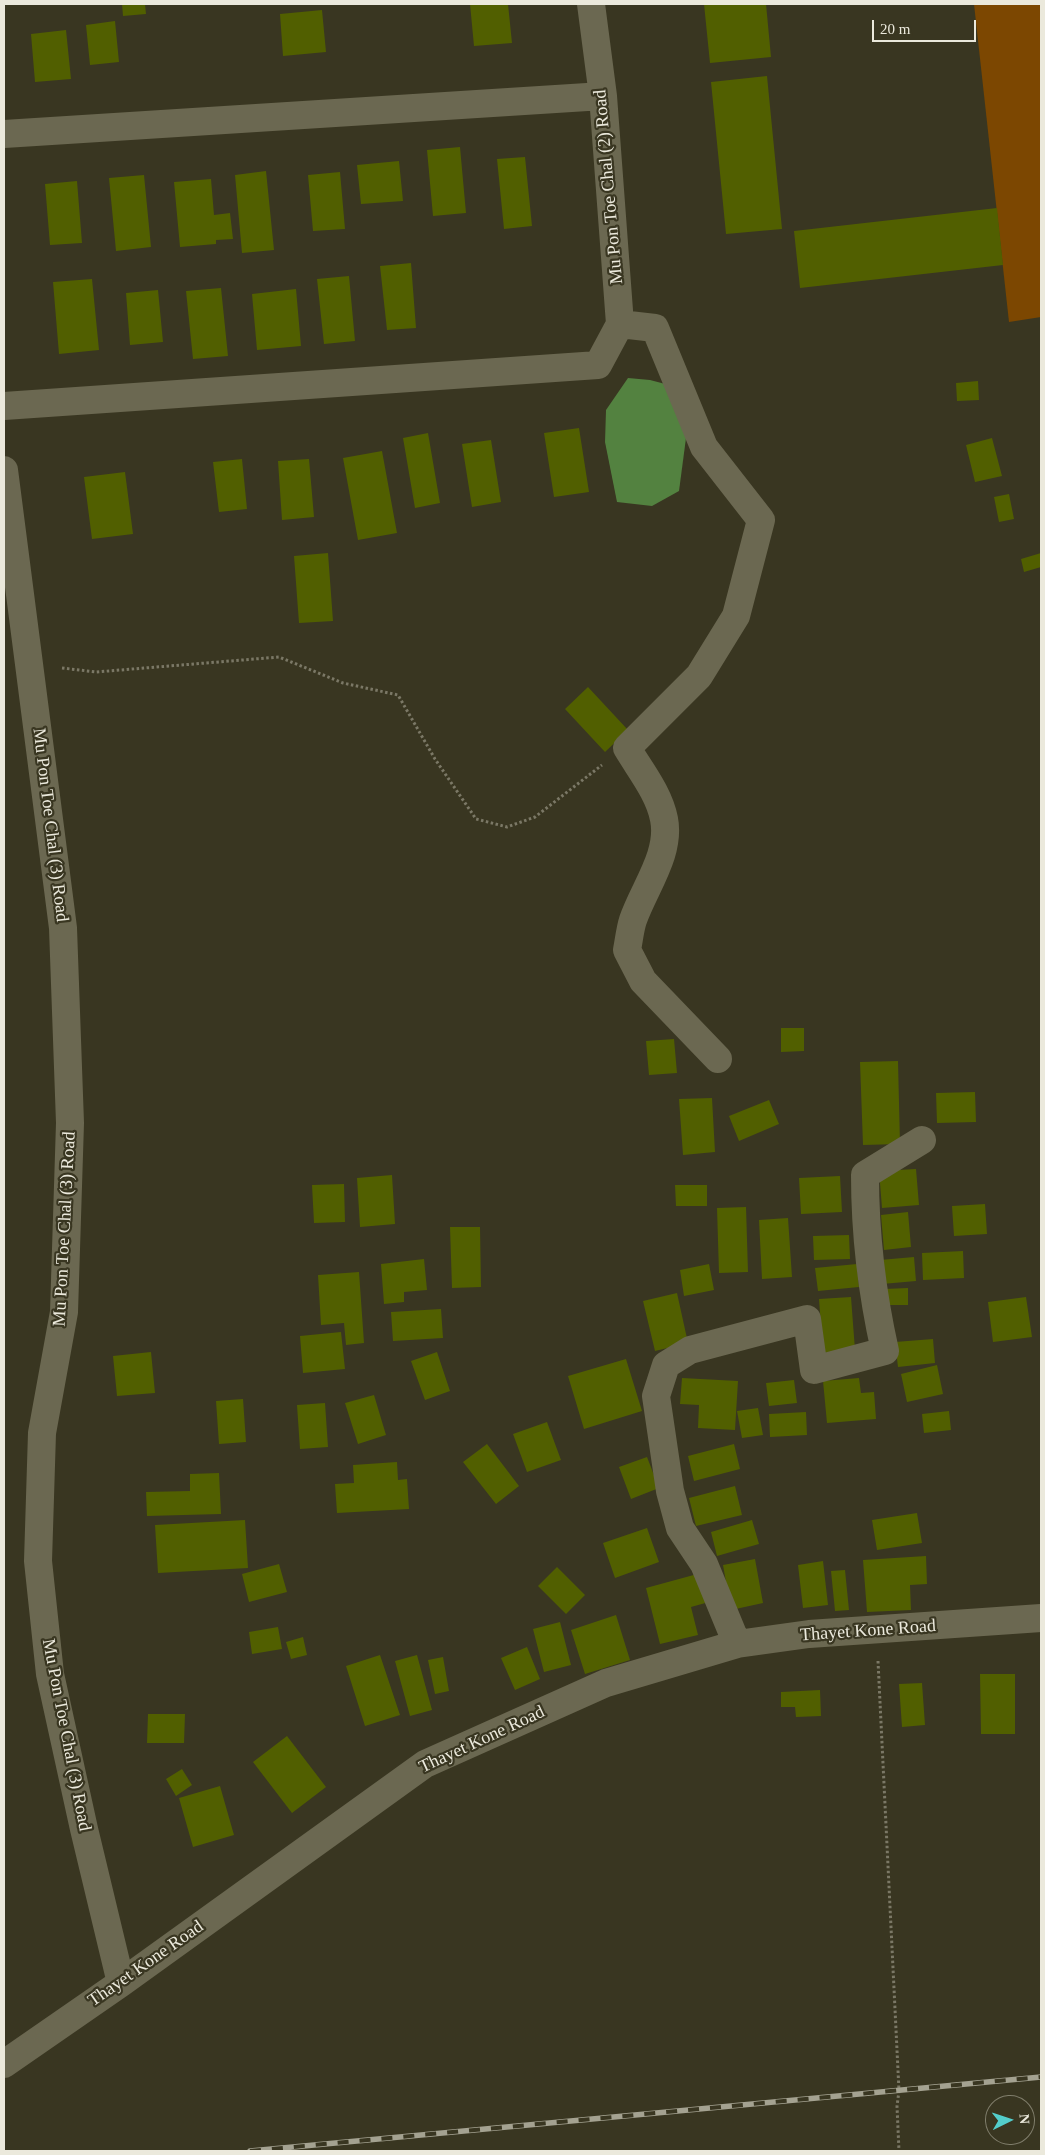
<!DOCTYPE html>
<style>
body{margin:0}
#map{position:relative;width:1045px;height:2155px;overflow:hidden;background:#393621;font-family:Georgia,serif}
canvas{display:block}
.frame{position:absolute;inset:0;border:5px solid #ebe9dc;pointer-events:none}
.north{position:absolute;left:985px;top:2095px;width:50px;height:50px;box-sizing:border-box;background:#393621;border:1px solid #807e6c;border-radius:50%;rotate:86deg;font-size:14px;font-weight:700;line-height:20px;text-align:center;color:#ebe9dc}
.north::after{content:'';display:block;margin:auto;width:18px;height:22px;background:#53cdcb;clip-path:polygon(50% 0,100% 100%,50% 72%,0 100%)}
.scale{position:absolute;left:872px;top:20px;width:104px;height:22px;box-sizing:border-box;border:2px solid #ebe9dc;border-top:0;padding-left:6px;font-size:15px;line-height:18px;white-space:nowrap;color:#ebe9dc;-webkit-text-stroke:4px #393621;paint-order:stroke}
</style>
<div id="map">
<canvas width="1045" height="2155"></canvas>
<div class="frame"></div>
<div class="north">N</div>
<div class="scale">20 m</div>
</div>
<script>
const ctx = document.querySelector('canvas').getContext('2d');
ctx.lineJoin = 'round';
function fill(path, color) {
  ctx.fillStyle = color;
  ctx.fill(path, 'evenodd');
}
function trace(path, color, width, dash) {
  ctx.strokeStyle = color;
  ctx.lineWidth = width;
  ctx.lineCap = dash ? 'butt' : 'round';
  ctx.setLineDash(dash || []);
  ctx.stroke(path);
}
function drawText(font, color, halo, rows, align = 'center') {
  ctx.font = font + ' Georgia,serif';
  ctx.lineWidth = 4.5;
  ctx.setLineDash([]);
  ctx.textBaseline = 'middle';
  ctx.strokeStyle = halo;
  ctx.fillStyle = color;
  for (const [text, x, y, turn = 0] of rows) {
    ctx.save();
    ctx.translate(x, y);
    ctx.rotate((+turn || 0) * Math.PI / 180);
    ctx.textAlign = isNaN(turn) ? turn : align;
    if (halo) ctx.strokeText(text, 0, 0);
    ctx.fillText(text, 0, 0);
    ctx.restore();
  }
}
fill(new Path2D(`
 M974,4h67v313l-32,5z`), '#7c4701');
fill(new Path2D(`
 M628,378l22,2 19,5 17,53 -7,53 -27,15 -35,-4 -12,-60 1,-32z`), '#538240');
fill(new Path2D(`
 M122,4h23l1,10 -23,2z
 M470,4h38l4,39 -38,3z
 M704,4h62l5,53 -61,6z
 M322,10l4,42 -43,4 -3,-42z
 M115,21l4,41 -29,3 -4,-40z
 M66,30l5,49 -36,3 -4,-48z
 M767,76l15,153 -56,5 -15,-152z
 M460,147l6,66 -33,3 -6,-66z
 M525,157l7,69 -28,3 -7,-70z
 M399,161l4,40 -42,3 -4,-39z
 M266,171l8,79 -32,3 -7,-78z
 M340,172l5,57 -32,2 -5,-56z
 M144,175l7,72 -35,4 -7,-73z
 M211,179l3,36 16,-2 3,26 -17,1v4l-36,3 -6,-65z
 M77,181l5,62 -32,2 -5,-61z
 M997,208l6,57 -203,23 -6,-57z
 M411,263l5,65 -29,2 -7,-64z
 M349,276l6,65 -31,3 -7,-65z
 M92,279l7,71 -40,4 -6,-72z
 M221,288l7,68 -35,3 -7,-68z
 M296,289l5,57 -44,4 -5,-56z
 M158,290l5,52 -33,3 -4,-52z
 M978,381l1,19 -22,1 -1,-18z
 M579,428l10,64 -35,5 -10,-64z
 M428,433l12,70 -25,5 -12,-70z
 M992,438l10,38 -27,6 -9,-37z
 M491,440l10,62 -29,5 -10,-63z
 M382,451l15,82 -39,7 -15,-82z
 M242,459l5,50 -28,3 -6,-50z
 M309,459l5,58 -32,3 -4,-59z
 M125,472l8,62 -41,5 -8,-62z
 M1009,494l5,25 -15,3 -5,-25z
 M328,553l5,68 -34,2 -5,-67z
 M1041,553v14l-17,5 -3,-13z
 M588,687l40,43 -23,22 -40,-43z
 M781,1028h23v23l-23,1z
 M674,1039l3,34 -28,2 -3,-34z
 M898,1061l2,83 -37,1 -3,-83z
 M975,1092l1,30 -39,1 -1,-30z
 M712,1098l3,54 -32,3 -4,-56z
 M769,1100l10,24 -40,17 -10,-25z
 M916,1169l3,36 -37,3 -3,-37z
 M392,1175l3,49 -35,3 -3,-49z
 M840,1176l2,36 -41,2 -2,-36z
 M344,1184l1,38 -31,1 -2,-38z
 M675,1185h32v21h-31z
 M985,1204l2,30 -33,2 -2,-30z
 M746,1207l2,65 -29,1 -2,-65z
 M908,1212l3,35 -27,3 -3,-35z
 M788,1218l4,59 -30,2 -3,-59z
 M450,1227h30l1,60 -29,1z
 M849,1235l1,24 -36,1 -1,-24z
 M963,1251l1,27 -41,2 -1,-27z
 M914,1257l2,24 -34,3 -2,-24z
 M424,1259l3,31 -23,2v10l-20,2 -3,-40z
 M709,1264l5,26 -30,6 -4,-26z
 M857,1264l2,23 -41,4 -3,-23z
 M359,1272l5,71 -18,2 -2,-22 -23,2 -3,-50z
 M908,1288v17h-24v-16z
 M677,1293l11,50 -33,8 -12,-50z
 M851,1297l4,53 -32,3 -4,-54z
 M1026,1297l6,40 -39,5 -5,-40z
 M441,1309l2,29 -50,3 -2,-29z
 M341,1332l4,37 -42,4 -3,-37z
 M933,1339l2,24 -37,4 -3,-25z
 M151,1352l4,41 -38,3 -4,-40z
 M437,1352l13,39 -25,9 -14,-39z
 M626,1359l16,52 -58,18 -16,-53z
 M937,1365l6,29 -36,8 -6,-28z
 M682,1378l56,3 -3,49 -37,-2 1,-23 -19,-1z
 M859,1378l2,15 13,-1 2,27 -49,4 -4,-42z
 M794,1380l3,23 -28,3 -3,-23z
 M374,1395l12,40 -28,9 -13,-41z
 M243,1399l3,43 -27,2 -3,-43z
 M325,1403l3,44 -28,2 -3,-44z
 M758,1408l5,27 -21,3 -5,-27z
 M949,1411l2,19 -27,3 -2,-19z
 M806,1412l1,23 -37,2 -1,-23z
 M547,1422l14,38 -34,12 -14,-38z
 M487,1444l32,42 -23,18 -33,-42z
 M734,1444l6,25 -46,12 -6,-25z
 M647,1457l12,31 -28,11 -12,-32z
 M397,1462l1,18 9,-1 2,30 -72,4 -2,-29 19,-1 -1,-18z
 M219,1473l2,41 -74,2 -1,-24 44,-1v-17z
 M735,1486l7,29 -46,11 -7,-28z
 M917,1513l5,30 -45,7 -5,-30z
 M245,1520l3,48 -90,5 -3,-48z
 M752,1520l7,24 -42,12 -6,-24z
 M647,1528l12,34 -44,16 -12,-35z
 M926,1556l1,28 -17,1 1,25 -44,2 -4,-52z
 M755,1559l8,44 -32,7 -8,-45z
 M823,1561l5,44 -25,3 -5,-43z
 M279,1564l8,28 -38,10 -7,-28z
 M557,1567l28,28 -19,19 -28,-28z
 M845,1570l4,40 -14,1 -4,-40z
 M701,1573l8,29 -18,5 7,28 -38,9 -14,-56z
 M616,1615l14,45 -45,14 -14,-44z
 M560,1622l11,43 -27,7 -11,-43z
 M278,1627l4,22 -30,5 -3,-22z
 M303,1637l4,18 -16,4 -5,-17z
 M527,1647l13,32 -25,11 -14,-32z
 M380,1655l20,60 -35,11 -19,-60z
 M417,1655l15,55 -22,6 -15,-55z
 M443,1657l6,34 -14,3 -7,-34z
 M980,1674h35v60h-34z
 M922,1683l3,42 -23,2 -3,-43z
 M820,1690l1,26 -25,1 -1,-10h-14v-15z
 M148,1714h37l-1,29h-37z
 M287,1736l39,51 -34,26 -39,-51z
 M182,1769l10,16 -16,11 -10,-17z
 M220,1786l14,49 -41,12 -14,-49z`), '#515f00');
trace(new Path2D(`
 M62,668l34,4 183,-15 64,26 55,12 37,64 41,60 31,8 28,-10 67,-52
 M878,1661l21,430 -2,15 2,45`), '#7b7866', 3, [2.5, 2.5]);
trace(new Path2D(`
 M4,134l599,-38
 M620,324l35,4 49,119 57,73 -25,96 -37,60 -72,72c13,22 32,45 37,71 7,35 -20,69 -31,101 -3,9 -4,20 -6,30l16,31 75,78
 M4,406l594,-41 22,-41 -17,-228 -12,-92
 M4,470l59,458 7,195 -6,189 -22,121 -4,128 12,113 34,155 37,154
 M737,1644l-33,-80 -24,-36 -10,-37 -14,-95 10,-31 24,-15 117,-31 7,51 71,-19c-13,-58 -20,-117 -20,-176l57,-35
 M4,2064l117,-81 304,-219 181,-81 131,-39 72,-10 232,-16`), '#6b6851', 28);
const rail = new Path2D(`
 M250,2151l791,-74`);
trace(rail, '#a4a291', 5.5);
trace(rail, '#393621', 4, [11]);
drawText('18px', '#ebe9dc', '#393621', [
 ["Mu Pon Toe Chal (2) Road",609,187,-95],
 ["Mu Pon Toe Chal (3) Road",50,825,83],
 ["Mu Pon Toe Chal (3) Road",65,1229,-87],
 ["Thayet Kone Road",868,1631,-4],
 ["Mu Pon Toe Chal (3) Road",66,1735,79],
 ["Thayet Kone Road",482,1740,-25],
 ["Thayet Kone Road",146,1964,-35]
]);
</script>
